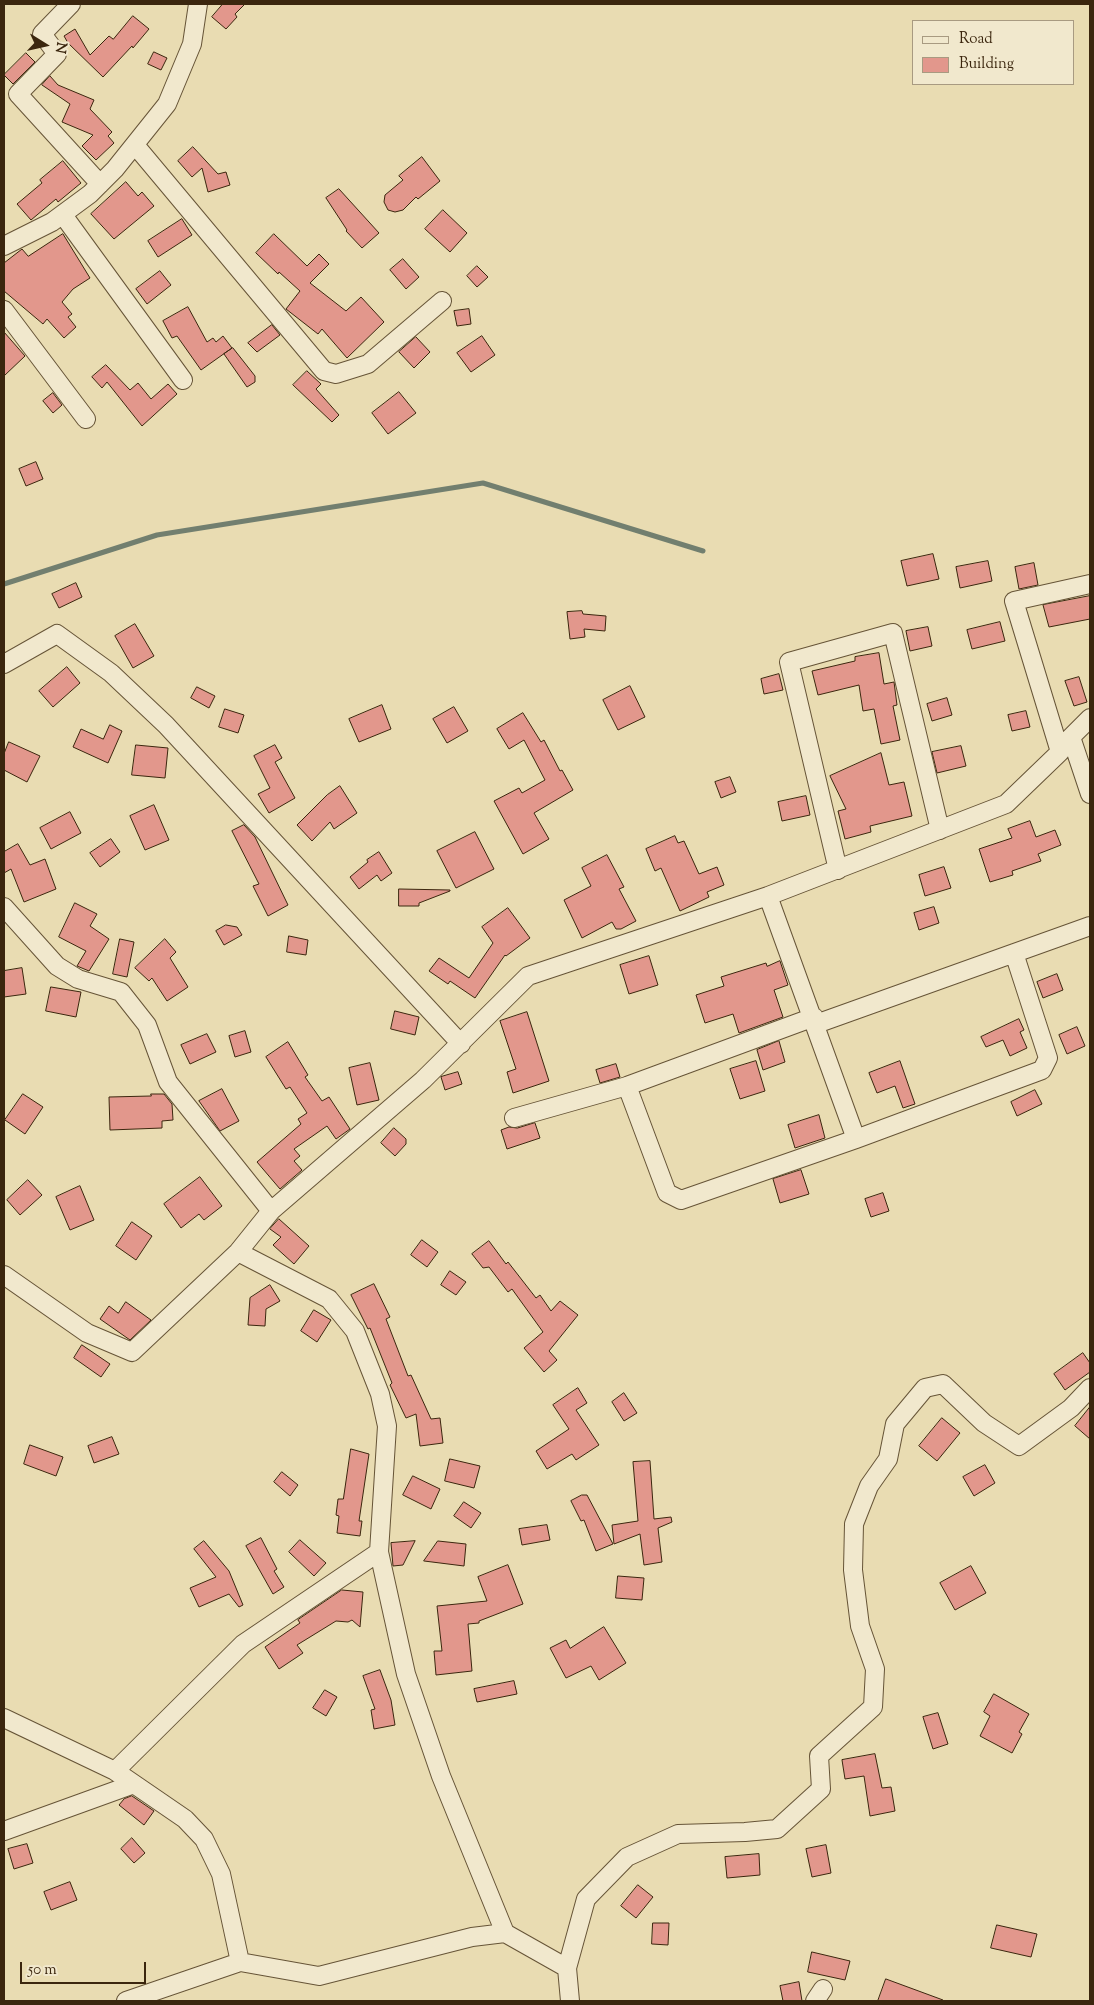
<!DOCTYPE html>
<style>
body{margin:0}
#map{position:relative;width:1094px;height:2005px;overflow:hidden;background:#e9dcb2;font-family:"Sorts Mill Goudy",serif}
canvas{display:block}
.frame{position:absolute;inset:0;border:5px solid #3b260e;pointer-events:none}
.legend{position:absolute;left:912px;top:20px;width:162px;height:65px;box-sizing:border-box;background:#f1e8cd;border:1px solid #a89a81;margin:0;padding:6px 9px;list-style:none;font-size:15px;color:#3b260e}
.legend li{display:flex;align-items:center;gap:10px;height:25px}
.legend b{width:25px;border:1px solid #a89a81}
.north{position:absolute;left:20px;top:20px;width:50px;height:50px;-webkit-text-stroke:4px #f1e8cd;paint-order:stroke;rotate:100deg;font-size:14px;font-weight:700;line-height:20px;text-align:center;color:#3b260e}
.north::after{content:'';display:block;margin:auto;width:18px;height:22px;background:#3b260e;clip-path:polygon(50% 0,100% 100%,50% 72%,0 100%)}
.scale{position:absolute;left:20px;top:1962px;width:126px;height:22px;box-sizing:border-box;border:2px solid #3b260e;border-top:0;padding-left:6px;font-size:15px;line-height:18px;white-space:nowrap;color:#3b260e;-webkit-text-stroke:4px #f1e8cd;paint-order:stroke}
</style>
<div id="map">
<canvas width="1094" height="2005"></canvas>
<div class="frame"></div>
<ul class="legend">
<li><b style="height:6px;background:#f1e8cd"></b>Road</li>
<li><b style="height:14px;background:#e2978c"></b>Building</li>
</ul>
<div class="north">N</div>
<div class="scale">50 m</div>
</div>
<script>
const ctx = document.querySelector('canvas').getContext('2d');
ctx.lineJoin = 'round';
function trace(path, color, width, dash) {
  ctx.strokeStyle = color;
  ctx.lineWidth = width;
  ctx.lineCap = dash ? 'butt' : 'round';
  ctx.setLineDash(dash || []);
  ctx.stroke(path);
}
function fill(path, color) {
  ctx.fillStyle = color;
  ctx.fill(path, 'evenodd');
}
trace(new Path2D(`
 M4,584l153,-49 326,-52 220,68`), '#727f6f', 5);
const building = new Path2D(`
 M223,4h22l-10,10 2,3 -11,12 -14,-12z
 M133,16l16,13 -16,19 -1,-2 -29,31 -35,-34 -4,-7 11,-7 15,26 19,-19 4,3z
 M154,52l13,6 -6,12 -13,-6z
 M26,53l9,9 -22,22 -9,-9z
 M50,76l8,9 36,15 -4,9 22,23 -4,4 6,7 -18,17 -14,-14 11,-11 -31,-13 8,-18 -28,-19z
 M193,147l25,27 8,-2 4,13 -22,7 -6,-24 -10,9 -14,-16z
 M422,157l18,24 -22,18 -2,-2 -13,13 -8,2 -7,-2 -4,-8 1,-7 18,-15 -4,-4z
 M63,161l18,22 -23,19 -2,-3 -25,21 -14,-16 25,-21 -2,-3z
 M126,182l12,14 4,-4 12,14 -40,33 -23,-25z
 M339,189l40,44 -17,15 -16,-17 1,-1 -21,-32z
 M443,210l24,23 -17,19 -25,-23z
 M182,219l10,16 -34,22 -10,-16z
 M63,234l27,44 -17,11 -11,13 10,12 -4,3 8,10 -12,11 -17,-19 -4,5 -39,-33v-28l18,-14 6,7z
 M274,234l33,32 12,-12 10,10 -19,19 36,28 15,-14 23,25 -37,36 -25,-29 -4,5 -32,-25 14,-18 -21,-19 -1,2 -22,-21z
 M403,259l16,18 -13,12 -16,-19z
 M477,266l11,11 -11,10 -10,-11z
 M160,271l11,14 -24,19 -11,-15z
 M188,307l19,35 6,-4 3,4 7,-6 9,12 -31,22 -24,-34 -5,2 -9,-17z
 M469,309l2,15 -14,2 -3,-15z
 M272,325l8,10 -23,17 -9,-9z
 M4,332l21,24 -21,20z
 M482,336l13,19 -24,17 -14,-19z
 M416,337l14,15 -16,16 -15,-16z
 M233,348l22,28v6l-8,5 -23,-33z
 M106,365l24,25 8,-7 13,16 17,-15 9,10 -35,32 -35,-44 -5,6 -10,-11z
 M307,371l14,13 -5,5 23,26 -7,7 -39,-37z
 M399,392l17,21 -28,21 -16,-21z
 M53,393l9,12 -9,8 -10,-12z
 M36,462l7,17 -17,7 -7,-17z
 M933,554l6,25 -32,7 -6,-25z
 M988,561l4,20 -32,7 -4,-21z
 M1034,563l4,22 -19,4 -4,-22z
 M76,583l6,14 -23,11 -7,-14z
 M1090,596v23l-41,8 -6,-22z
 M582,611l1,3 23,2 -1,15 -21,-2 1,8 -15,2 -3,-27z
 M1000,622l5,19 -33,8 -5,-19z
 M135,624l19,32 -21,12 -18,-32z
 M928,627l4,19 -22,5 -4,-20z
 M879,653l5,31 10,-2 3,23 -4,1 7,34 -19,4 -7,-35 -11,2 -4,-26 -41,10 -6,-24 43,-10v-4z
 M67,667l13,16 -27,24 -14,-16z
 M779,674l4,16 -19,4 -3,-15z
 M1079,677l8,25 -13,4 -9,-25z
 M630,686l15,31 -27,13 -15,-30z
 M197,687l18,9 -6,12 -18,-10z
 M947,698l5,17 -20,6 -5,-17z
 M382,705l9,24 -32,13 -10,-23z
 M454,707l14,24 -21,12 -14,-24z
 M225,709l19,6 -6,18 -19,-6z
 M1026,711l4,16 -18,4 -4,-16z
 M523,713l18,29 3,-2 16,31 2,-1 11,20 -39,23 15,26 -26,15 -29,-53 25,-13 3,5 23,-13 -21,-40 -15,9 -12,-20z
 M110,725l12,6 -14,32 -35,-16 8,-18 22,10z
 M9,742l31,14 -13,26 -23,-12v-16z
 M136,745l32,3 -3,30 -33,-3z
 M275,745l7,13 -7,4 20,36 -26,15 -11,-19 12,-6 -16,-32z
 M961,746l5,20 -29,7 -5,-21z
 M881,753l8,32 15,-3 8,34 -42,10 1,6 -26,7 -7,-28 8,-2 -16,-33z
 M730,777l6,15 -15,6 -6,-16z
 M340,786l17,27 -23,16 -4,-7 -18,19 -15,-16 30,-30z
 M806,796l4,19 -28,6 -4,-19z
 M154,805l15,35 -24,10 -15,-34z
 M70,812l11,21 -30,16 -11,-21z
 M1030,821l6,16 19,-7 6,15 -23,9 3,7 -29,10 1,4 -23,7 -11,-33 33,-11 -4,-9z
 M244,825l11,12 33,68 -20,11 -15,-30 6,-2 -27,-53z
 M475,832l19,37 -38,19 -19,-37z
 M675,836l3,7 6,-2 15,33 18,-7 7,18 -17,7 2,5 -29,14 -19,-43 -6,3 -9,-22z
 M111,839l9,13 -20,15 -10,-14z
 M18,844l12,21 15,-6 11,30 -32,13 -13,-33 -7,4v-21z
 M379,852l13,21 -11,8 -4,-6 -18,14 -9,-12 18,-15 -1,-2z
 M607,855l17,32 -5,2 17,32 -15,8h-5l-4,-7 -30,16 -18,-38 27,-14 -9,-18z
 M944,867l7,21 -26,8 -6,-21z
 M399,889l51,1v1l-31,12v3h-20z
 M75,903l22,11 -7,12 19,13 -20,32 -12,-5 9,-15 -27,-14z
 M934,907l5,16 -20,7 -5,-17z
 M508,908l22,30 -24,18 -1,-1 -30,43 -25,-17 -2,3 -19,-13 10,-13 30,20 24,-35 -11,-16z
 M226,925l11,2 5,8 -18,10 -8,-14z
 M289,936l19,4 -2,15 -19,-3z
 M120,939l14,3 -7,35 -14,-3z
 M165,939l11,13 -6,6 18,29 -21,14 -15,-23 -3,3 -14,-13z
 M649,956l9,29 -29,9 -9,-29z
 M780,961l8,24 -14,5 9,27 -44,16 -6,-19 -28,9 -9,-28 28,-9 -3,-9 45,-14 1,3z
 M22,968l4,26 -22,3v-26z
 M1057,974l6,16 -20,8 -6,-16z
 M51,987l30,5 -5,25 -30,-6z
 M395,1011l24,6 -4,18 -24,-6z
 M527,1012l22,69 -36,12 -6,-21 9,-3 -16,-48z
 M1019,1019l5,11 -4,2 7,16 -17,8 -7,-16 -17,7 -5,-10z
 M1077,1027l8,19 -18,8 -8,-19z
 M245,1031l6,21 -16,5 -6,-21z
 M207,1034l9,18 -26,12 -9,-19z
 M779,1041l6,21 -22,8 -6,-20z
 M288,1042l20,33 -3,2 17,24 7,-4 21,32 -14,10 -9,-13 -33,23 6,7 -6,5 8,9 -22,19 -23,-27 44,-38 -3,-5 9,-6 -17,-26 -4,2 -20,-32z
 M756,1061l9,30 -25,8 -10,-30z
 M900,1061l15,43 -12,4 -8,-22 -18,7 -8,-20z
 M370,1063l9,37 -22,5 -8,-37z
 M616,1064l4,13 -20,6 -4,-13z
 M458,1072l4,12 -17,6 -4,-13z
 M222,1089l17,32 -19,10 -21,-30z
 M1035,1090l7,14 -25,12 -6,-14z
 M23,1094l20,13 -18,27 -20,-14z
 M151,1094h13l8,10 1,16 -11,1v7l-52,2 -1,-33 42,-1z
 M819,1115l6,23 -30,10 -7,-23z
 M535,1123l5,15 -33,11 -6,-19 8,-3 8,1z
 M394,1128l12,11v5l-11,12 -14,-13z
 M801,1170l8,24 -29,9 -7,-24z
 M200,1177l22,29 -18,14 -5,-6 -18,14 -17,-24z
 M28,1180l14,15 -22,20 -13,-15z
 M80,1186l14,34 -24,10 -14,-33z
 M883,1193l6,18 -18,6 -6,-18z
 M279,1219l30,27 -15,18 -21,-19 8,-8 -11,-8z
 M132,1222l20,14 -16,24 -20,-14z
 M422,1240l16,12 -11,15 -16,-12z
 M489,1241l17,23 2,-2 28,36 4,-3 11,16 9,-10 18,14 -29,36 8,9 -13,12 -20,-24 19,-16 -31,-43 -4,3 -19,-25 -6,1 -11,-14z
 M450,1271l16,11 -10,13 -15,-10z
 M374,1284l16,33 -4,2 22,57 3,-1 20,44 9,-1 3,25 -23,3 -4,-32 -10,4 -16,-33 2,-2 -22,-55 -2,1 -17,-34z
 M270,1285l10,16 -14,8 -1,17 -17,-1 2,-27z
 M126,1302l25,18 -21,20 -30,-21 9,-13 9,7z
 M314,1310l17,10 -14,22 -16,-11z
 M82,1345l28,19 -9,13 -27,-19z
 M1083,1353l7,10v9l-25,18 -11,-16z
 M578,1388l9,15 -11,7 23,35 -23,15 -4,-6 -25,15 -11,-18 33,-22 -16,-24z
 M624,1393l13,20 -13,8 -12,-19z
 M1090,1407v32l-15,-13z
 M942,1418l18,15 -23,28 -18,-15z
 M112,1437l7,17 -25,9 -6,-17z
 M30,1445l33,12 -7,19 -32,-12z
 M351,1449l18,5 -10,67h3l-2,15 -23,-3 2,-17 -3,-1 2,-16h5z
 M450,1459l30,7 -6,22 -29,-7z
 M650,1461l4,58 17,-2 1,5 -14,6 4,34 -18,3 -4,-31 -26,10 -2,-19 26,-4 -5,-59z
 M985,1465l10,18 -21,13 -11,-19z
 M282,1472l16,13 -8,11 -16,-14z
 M413,1476l27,13 -9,20 -28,-14z
 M582,1495h5l26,49 -17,7 -12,-31 -3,1 -10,-20z
 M464,1502l17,11 -10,15 -17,-12z
 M547,1525l3,15 -28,5 -3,-16z
 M261,1538l16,31 -3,2 10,16 -11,7 -27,-48z
 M300,1540l26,23 -12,13 -25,-24z
 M204,1541l25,30 14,34 -4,2 -10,-13 -30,13 -9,-19 26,-11 -22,-28z
 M415,1541l-12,24 -10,1 -2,-23z
 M438,1541l28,3 -2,22 -40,-5z
 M508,1565l15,39 -44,17v2l-11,1 4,47 -36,4 -2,-24h8l-5,-45 50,-5 -9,-24z
 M971,1566l15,27 -31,17 -15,-27z
 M618,1576l26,2 -2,22 -26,-2z
 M342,1590l21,2 -3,35 -8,-7 -4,2 -12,-1 -39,24 6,8 -24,16 -14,-22 35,-24 -2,-3z
 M604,1627l22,36 -27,17 -8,-14 -25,12 -16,-30 16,-8 4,8z
 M380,1670l11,30 4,25 -21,4 -3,-19 4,-1 -12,-33z
 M514,1681l3,13 -40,8 -3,-13z
 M325,1690l12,7 -11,19 -13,-8z
 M994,1694l35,20 -10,18 3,2 -10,19 -32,-17 10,-20 -6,-4z
 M938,1713l10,31 -15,5 -10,-32z
 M875,1754l7,34 9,-1 4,24 -25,5 -6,-40 -19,3 -3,-19z
 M132,1796l22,15 -10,14 -25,-20 5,-6z
 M132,1838l13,15 -11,10 -13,-14z
 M27,1844l6,19 -19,6 -6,-20z
 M826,1845l5,28 -19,4 -6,-28z
 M759,1854l1,21 -33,3 -2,-21z
 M70,1882l7,18 -26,10 -7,-18z
 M638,1885l15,12 -17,21 -15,-12z
 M653,1923h16l-1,22 -16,-1z
 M997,1925l40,9 -6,23 -40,-9z
 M812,1952l38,9 -5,19 -37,-8z
 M886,1979l57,21 -1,1h-64z
 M799,1982l3,19h-19l-3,-15z`);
fill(building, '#e2978c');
trace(building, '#3b260e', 1);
const street = new Path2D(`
 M71,4l-29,30 15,20 -39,40 82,90
 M135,145l189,226 12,3 32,-10 74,-63
 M63,215l120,165
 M4,246l48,-24 38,-28 25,-25 52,-65 25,-60 6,-40
 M4,310l82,109
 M4,664l53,-30 54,39 55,52 295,319
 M1071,737l19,57
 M1060,752l-46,-151 76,-17
 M838,870l-49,-208 104,-29 47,197
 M768,896l88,243
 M4,907l53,59 21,13 43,13 26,33 21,57 103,129
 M816,1024l274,-98
 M627,1086l40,107 14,7 175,-61 186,-69 6,-12 -34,-105
 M514,1118l113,-32 187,-69
 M238,1252l91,47 26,32 25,63 7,32 -8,126 27,122 35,102 64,157 62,35 3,33
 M4,1275l83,58 45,19 106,-100 33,-41 152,-131 105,-104 240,-80 238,-92 54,-52 11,-15 19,-19
 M4,1718l111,53 70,48 19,20 17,35 19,88
 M115,1771l128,-127 136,-92
 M4,1831l130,-47
 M567,1968l19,-69 41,-42 51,-23 67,-2 32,-3 44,-40 -2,-33 54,-49 2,-38 -15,-43 -7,-56 1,-46 15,-38 19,-27 7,-35 30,-36 18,-4 41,39 35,23 52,-38 19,-20
 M126,2001l114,-39 79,14 153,-39 33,-4
 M815,2001l8,-12`);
trace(street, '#665437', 20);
trace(street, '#f1e8cd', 18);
</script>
